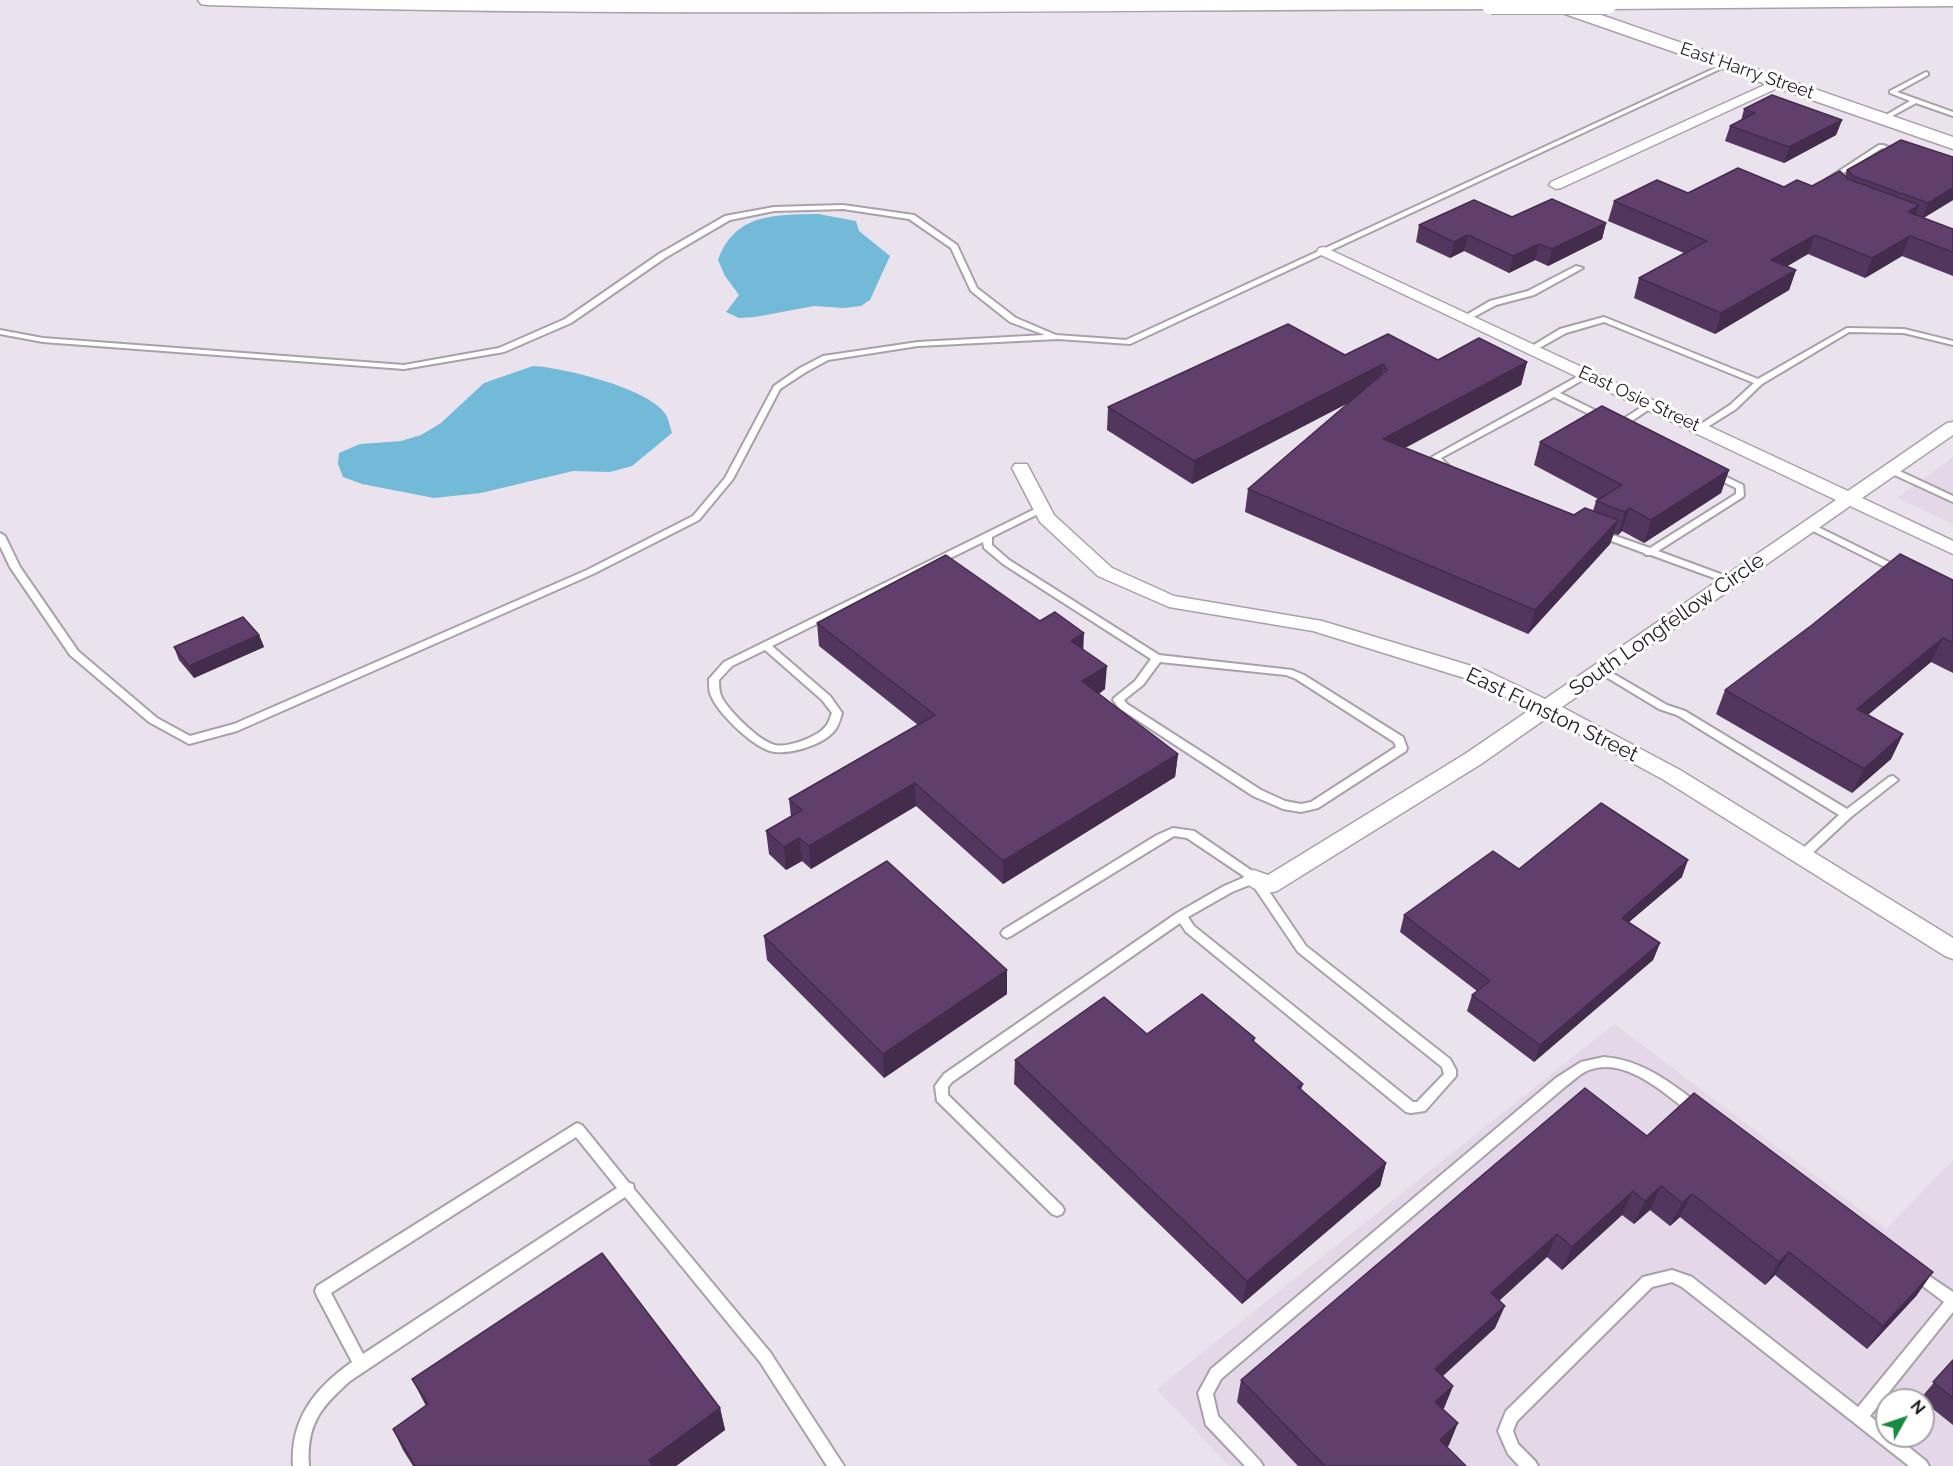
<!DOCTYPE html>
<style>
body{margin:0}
#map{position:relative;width:1953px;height:1466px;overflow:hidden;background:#eae3ed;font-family:Raleway,sans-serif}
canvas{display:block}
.north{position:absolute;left:1875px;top:1388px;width:60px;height:60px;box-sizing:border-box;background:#fff;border:2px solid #a6a5a7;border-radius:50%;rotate:50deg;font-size:16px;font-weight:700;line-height:24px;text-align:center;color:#211e22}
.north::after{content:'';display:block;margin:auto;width:21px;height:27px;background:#198a42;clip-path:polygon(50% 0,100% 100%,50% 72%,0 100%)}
</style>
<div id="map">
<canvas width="1953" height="1466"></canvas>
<div class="north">N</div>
</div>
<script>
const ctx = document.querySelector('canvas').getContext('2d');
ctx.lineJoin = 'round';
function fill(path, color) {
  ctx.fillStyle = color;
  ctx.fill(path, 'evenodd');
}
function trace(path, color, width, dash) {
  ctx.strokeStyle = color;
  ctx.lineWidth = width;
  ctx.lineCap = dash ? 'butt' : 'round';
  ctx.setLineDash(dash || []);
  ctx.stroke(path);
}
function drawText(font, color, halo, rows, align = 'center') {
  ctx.font = font + ' Raleway,sans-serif';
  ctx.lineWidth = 6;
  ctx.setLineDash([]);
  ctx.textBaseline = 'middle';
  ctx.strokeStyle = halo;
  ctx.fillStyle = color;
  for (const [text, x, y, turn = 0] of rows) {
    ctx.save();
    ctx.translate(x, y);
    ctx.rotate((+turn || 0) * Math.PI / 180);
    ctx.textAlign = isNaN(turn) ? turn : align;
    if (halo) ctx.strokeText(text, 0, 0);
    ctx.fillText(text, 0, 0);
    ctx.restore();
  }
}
fill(new Path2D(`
 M1953,457v67l-56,-26z
 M1614,1024l272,205 67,-69v306h-724l-72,-77zM1887,1400h36v36h-36z`), '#e3d7e8');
fill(new Path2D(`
 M818,214l38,7 3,10 31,25 -20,44 -9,6 -18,2 -29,-2 -59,11 -16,1 -13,-6 13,-17 -14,-19 -7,-16c17,-47 57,-45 100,-46z
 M533,366c28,1 119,23 133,49 3,5 4,12 6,18l-40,33 -22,6 -37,-1 -92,22 -47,5 -72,-14 -19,-7 -5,-13 1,-11 21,-9 41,-3 20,-6 20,-12 43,-40z`), '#73bad9');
const service = new Path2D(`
 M1726,63l5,1 -601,280 -72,-5 -140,7 -90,14 -22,12 -26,17 -47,90 -34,41 -106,54 -356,157 -48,13 -40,-22 -79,-67 -60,-88 -10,-21v-13l5,3 15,31 58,84 79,67 33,18 44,-12 353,-154 106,-54 32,-38 49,-92 26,-18 23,-12 95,-14 127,-7 -35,-13 -39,-31 -20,-43 -42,-29 -66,-10 -69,2 -44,9 -65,38 -94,65 -67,29 -100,17 -361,-27 -43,-8v-4l43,8 361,27 95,-17 66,-29 94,-65 66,-38 49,-9 69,-2 71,10 43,30 20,43 39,30 40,17 70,5z
 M1926,72l2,1v2l-31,17 56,20v4l-37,-13 -31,17h-4v-2l29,-17 -20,-8v-2z
 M1879,145h4l19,7 -3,2 -17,-6 -50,32 -5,-1z
 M1576,266l7,2 -49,27 -38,10 -28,15h-6l-1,-2 29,-17 38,-10z
 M1604,317l154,62 89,-51 57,1 49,12v4l-49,-12 -55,-1 -87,52 -26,25 -35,22 -3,-1v-4l32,-21 24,-22 -150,-61 -38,11 -32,18h-3l-4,-2 33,-20z
 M1584,373h6l1,2 -31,18 47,23v4h-6l-47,-23 -113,61 11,11v4h-6l-14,-16z
 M1651,401l4,3 -1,2 -31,21h-6v-4z
 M1891,467l62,29v6l-65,-30v-4z
 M1714,471l29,14 1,10 -1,2 -85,54 76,28 2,2 -2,2h-6l-77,-28h-5l-2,-2 -46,-17 -2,-2 2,-2h6l46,16 86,-54v-6l-25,-12 -1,-2z
 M1041,506l5,3 -2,2 -52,26v8l17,15 150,95 133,15 12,5 99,62 4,11 -1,3 -88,57 -17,4 -18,-3 -30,-13 -134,-88 -6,-8 1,-2 21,-17 16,-22 -148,-95 -19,-16 -1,-6 -211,104 58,50 12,17c-2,6 -3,12 -7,17 -11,15 -48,26 -65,21 -19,-6 -54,-39 -60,-58 -1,-4 -1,-9 -1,-14l15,-17zM765,650l57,50 10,13c-2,4 -3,10 -6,13 -8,11 -38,22 -51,19 -16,-4 -45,-33 -53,-47 -3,-6 -3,-12 -3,-18l13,-14zM1160,662l126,13 10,4 98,63 2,5 -85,55 -10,2 -16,-3 -24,-11 -134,-86 -3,-4 19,-15z
 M1810,523l91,45 2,2 -5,3 -3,-1 -88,-44 -2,-2 2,-2z
 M1602,667l65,38 18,6 162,98 42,-32 4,-1 5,4 -47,37 -45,42h-8l-2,-3 2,-3 41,-38 -162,-100 -18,-6 -61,-37 -1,-2 1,-2z
 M1173,828l21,3 64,44 48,71 144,113 6,11v6l-31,35 -14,2 -5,-1 -220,-180 -6,-9 -228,159 -4,5v8l114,111 2,4 -2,4 -5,2 -5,-2 -115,-113 -2,-15 9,-12 233,-161 47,-27 21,-9 -58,-39 -13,-2 -163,100 -4,2 -4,-2 -2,-3 2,-3 154,-95zM1252,884l46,68 144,115 2,7 -27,28h-4l-219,-176 -6,-9 44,-25z
 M1604,1057c38,3 66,25 96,48l1,4 -1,4 -5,1 -5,-1c-25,-20 -66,-57 -101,-43 -8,3 -16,11 -23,16l-345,293 -8,15 5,22 42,45 3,5h-18l-39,-41 -8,-32 13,-24 345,-291 25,-16z
 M577,1123l5,2 47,58 4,1 1,5 136,163 74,114h-17l-67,-104 -135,-165 -275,184c-29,26 -44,43 -41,85h-16c-3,-47 22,-78 59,-104l-35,-66 -2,-5 2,-5zM576,1137l41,51 -254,166 -32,-61z
 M1917,1268l36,24v20l-83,104 17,14v6h8l31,25 3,5h-20l-227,-179 -10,-5 -20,5 -135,134 -4,10 5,13 17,17 3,5h-19l-11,-12 -10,-23 8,-20 137,-134 29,-7 20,7 166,130 86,-105 -32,-24 -2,-4 2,-4z`);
const minor = new Path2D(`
 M1780,78l6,4 -2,3 -223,103 -5,1 -7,-4 2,-3z
 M1324,247l524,244 99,-68 6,-1v13l-91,63 91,43v13l-103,-48 -288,201 118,63 273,168v21l-8,-3 -281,-176 -116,-63 -67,47 -204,127c-12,4 -28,-2 -34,-13l3,-6 8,-2 14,5 197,-121 66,-45 -60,-29 -158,-49 -144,-24 -71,-31 -58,-54 -28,-54 3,-4h12l27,51 58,53 62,28 148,25 163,49 60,29 291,-199 -517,-246 -2,-3 2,-3z`);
const secondary = new Path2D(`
 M1537,0h21l395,137v12l-414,-144z`);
const motorway = new Path2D(`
 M198,0h1299l3,4 -3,4 -6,1c-428,1 -856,9 -1284,-4l-6,-1z
 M1601,0h352v6l-346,3 -6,-1 -3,-4z`);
trace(service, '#a8a1aa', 4);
trace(minor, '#a8a1aa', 3);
trace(secondary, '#a8a1aa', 3);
trace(motorway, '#a8a1aa', 3);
fill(service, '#fff');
fill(minor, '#fff');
fill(secondary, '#fff');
fill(motorway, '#fff');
const motorwayBridge = new Path2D(`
 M1491,4h116`);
trace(motorwayBridge, '#a8a1aa', 22, []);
trace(motorwayBridge, '#fff', 20);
fill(new Path2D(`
 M1744,109l98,11 -6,15 -52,28 -59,-22 5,-15 11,-5z
 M1953,157v43l-30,18 30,11v47l-51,-20 -37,22 -57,-24 -21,12 9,4 -7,20 -74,44 -81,-36 5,-20 45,-25 -76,-32 6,-20 74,-8 96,-6 28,-1 33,-10 2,-6z
 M1512,217l94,6 -4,16 -54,27 -13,-6 -26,13 -45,-22 -14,7 -34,-16 3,-17z
 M1345,355l93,5 89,2 -6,23 -116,63 169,67 19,-4 3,-10 2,-2 -64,-34 6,-23 189,28 -8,23 -77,50 -22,-12 -4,4 -4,-1 -4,10 -82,90 -283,-122 3,-23 102,-87 -158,82 -85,-54 1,-23z
 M1953,580v93l-22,-11 -63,53 35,19 -12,25 -39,34 -136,-79 9,-24z
 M1040,621l43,29 22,39 -6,5 79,60 -3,23 -172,107 -87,-78 -105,63 -9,-8 -16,9 -17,-16 -3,-23 25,-14 -2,-18 129,-74 -99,-79 -2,-23z
 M259,635l5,12 -70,31 -15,-18 -5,-13z
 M1519,869l163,8 -53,45 31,21 -7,17 -119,102 -67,-51 5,-16 5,-4 -77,-59 4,-17z
 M764,936l243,34v24l-123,84 -117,-118z
 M1147,1034l108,4 -1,4 49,42 -2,6 85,73 -6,23 -138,118 -228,-220 1,-24z
 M1647,1136l270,159 -50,54 -92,-74 -10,10 -85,-68 -10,9 -20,-16 -16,14 -12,-9 -60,55 -15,-13 -48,44 -4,27 -52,48 10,10 -9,22 -1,1 6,36 -2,2 19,19h-168l-61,-64 4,-22z
 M1953,1360v65l-30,-24v-1l-3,-1z
 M412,1379l308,29 5,22 -49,36h-263l-10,-16 -10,-21 33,-23z`), '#53365e');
fill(new Path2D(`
 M1842,120l-6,15 -52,28 5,-16z
 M1953,188v12l-31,19 6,-16z
 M1919,205l-7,20 -4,-13z
 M1606,223l-4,16 -54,27 4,-17z
 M1468,235l-4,16 -14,7 4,-16z
 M1815,235l-7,19 -44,26 7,-20z
 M1910,236l-8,20 -37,22 7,-20z
 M1539,244l-4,16 -26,13 4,-17z
 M1796,270l-7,20 -74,44 6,-21z
 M1527,362l-6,23 -142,77 4,-23z
 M1383,364l-4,23 -187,97 2,-23z
 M1729,470l-8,23 -77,50 7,-23z
 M1629,508l-7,23 -4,4 7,-23z
 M1618,520l-8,24 -82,90 7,-24z
 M1084,633l-1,23 -12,-15z
 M259,635l5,12 -70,31 -5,-12z
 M1943,638l-12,24 -85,71 11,-24z
 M1107,666l-2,23 -24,15 1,-23z
 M1903,734l-12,25 -39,34 12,-24z
 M1178,754l-3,23 -172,107v-23z
 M915,783l1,23 -105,63 -2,-23z
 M799,838l3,23 -16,9 -2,-23z
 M1688,860l-6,17 -67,57 7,-16z
 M1660,943l-7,17 -119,102 6,-17z
 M1007,970v24l-123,84 -1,-24z
 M1386,1163l-6,23 -138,118 5,-23z
 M1661,1186l-11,24 -16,14 11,-23z
 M1633,1191l-11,24 -60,55 10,-23z
 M1692,1194l-12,23 -10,9 12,-23z
 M1557,1234l-10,23 -65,59 9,-23z
 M1789,1252l-14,23 -10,10 14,-23z
 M1933,1272l-16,23 -50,54 16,-23z
 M1505,1306l-10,22 -69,63 9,-22z
 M1453,1386l-9,22 -17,16 8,-22z
 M720,1408l5,22 -49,36h-26l-1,-6z
 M1458,1423l-9,22 -18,17 9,-22z`), '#442c4c');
const building = new Path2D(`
 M1772,95l70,25 -53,27 -59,-21 25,-13 -11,-4z
 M1901,140l52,17v31l-25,15 -75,-27 -6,-6z
 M1738,168l46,19 13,-7 15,6 28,-15 8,8 71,26 -11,7 45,17v23l-43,-16 -38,22 -57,-23 -44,25 25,10 -75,43 -82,-35 68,-37 -93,-40 43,-21 31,13z
 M1552,199l54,24 -54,26 -13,-5 -26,12 -45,-21 -14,7 -35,-17 55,-25 38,17z
 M1288,324l57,31 43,-21 50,26 41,-22 48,24 -144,77 191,76 11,-7 33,12 -83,90 -287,-121 139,-119 -4,-6 -189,97 -86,-54z
 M1602,406l127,64 -78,50 -22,-12 -4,4 -29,-11 26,-16 -82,-43z
 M1900,554l53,26v63l-10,-5 -86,71 46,25 -39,35 -139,-79 87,-65z
 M946,555l94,66 15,-9 29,21 -13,8 36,25 -25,15 96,73 -175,107 -88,-78 -106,63 -10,-8 -15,9 -18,-16 36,-21 -13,-11 146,-84 -118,-92z
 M243,617l16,18 -70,31 -15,-19z
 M1601,803l87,57 -66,58 38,25 -120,102 -68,-50 18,-14 -86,-66 89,-64 26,18z
 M887,861l120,109 -124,84 -119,-118z
 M1202,994l53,44 -3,2 51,44 -5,3 88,76 -139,118 -232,-221 89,-63 43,37z
 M1585,1088l62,48 47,-43 239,179 -50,54 -94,-74 -10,10 -87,-68 -10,9 -21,-17 -16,15 -12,-10 -61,56 -15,-13 -66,59 14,13 -70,63 18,17 -18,16 23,21 -18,17 26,26h-141l-84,-86z
 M602,1253l118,155 -71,52 4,6h-238l-22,-37 35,-25 -16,-25z
 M1953,1360v38l-20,-16z`);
fill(building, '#613f6d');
trace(building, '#442c4c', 1.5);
drawText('18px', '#211e22', '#fff', [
 ["East Harry Street",1747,71,19],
 ["East Osie Street",1639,399,25]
]);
drawText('21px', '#211e22', '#fff', [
 ["South Longfellow Circle",1667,625,-35],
 ["East Funston Street",1552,715,26]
]);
</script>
